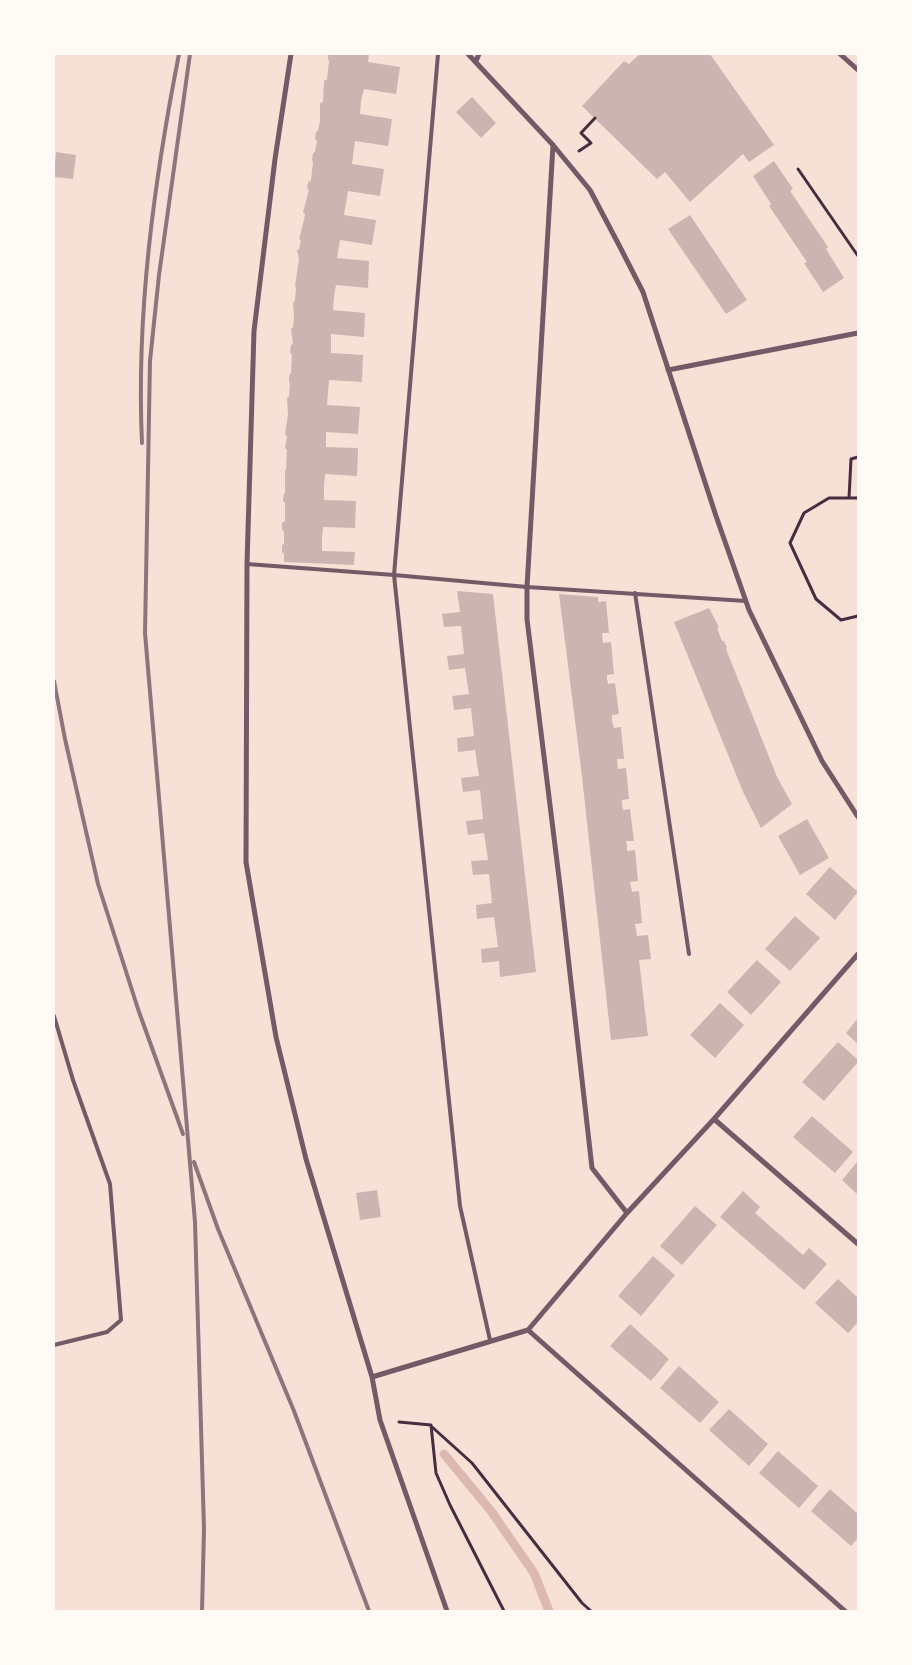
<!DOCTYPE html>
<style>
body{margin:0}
#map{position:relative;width:912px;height:1665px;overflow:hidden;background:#f7e1d7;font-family:"Varela Round",sans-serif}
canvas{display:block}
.frame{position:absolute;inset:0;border:55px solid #fffaf5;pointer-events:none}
</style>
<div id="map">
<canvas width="912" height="1665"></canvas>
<div class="frame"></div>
</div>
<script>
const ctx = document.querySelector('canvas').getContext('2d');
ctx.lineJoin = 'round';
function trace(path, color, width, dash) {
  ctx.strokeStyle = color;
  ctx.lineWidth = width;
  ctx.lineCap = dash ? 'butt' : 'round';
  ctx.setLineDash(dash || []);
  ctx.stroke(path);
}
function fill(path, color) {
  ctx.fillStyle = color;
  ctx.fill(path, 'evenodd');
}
trace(new Path2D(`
 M444,1454l47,57 43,62 15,38`), '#dcb8b0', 9);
fill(new Path2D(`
 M328,54h41l-1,8 32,5 -4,27 -32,-5 -3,12 -1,13 32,5 -4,27 -33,-5 -3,23 32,5 -4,27 -32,-5 -4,24 32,5 -4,25 -32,-5 -3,18 32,3 -1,27 -32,-3 -2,12 -1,13 32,3 -1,24 -33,-3v19l32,2 -1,27 -33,-2 -2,25 33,2 -2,27 -32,-2v15l32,1 -1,28 -32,-2 -1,13v13l32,1 -1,27 -32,-1 -1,11v13l33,1 -1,13 -70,-3v-8l-2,-2v-7l2,-1v-13l-2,-1v-7l3,-2v-18l-2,-2 1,-7 1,-2v-21l1,-2 1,-19 -2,-2 2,-11 -2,-3 3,-19 -1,-17 2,-1 1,-14 -1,-1v-7l2,-2 1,-18 -2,-3 1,-7 2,-1 -2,-15 2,-2 1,-10 -1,-15 2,-1 1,-13 -1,-2 4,-27 -2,-9 2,-1 2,-9 -2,-1 5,-19 1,-6 -2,-2 6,-22 -2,-1 1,-7 3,-2 2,-18 -1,-2 1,-7 2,-1 2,-11 -2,-2 1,-7 2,-1 2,-10v-18l3,-1 1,-21 3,-2 2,-18 -1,-2z
 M640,54h70l64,91 -25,17 -6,-8 -53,48 -25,-30 -8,7 -75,-73 42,-45 5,3z
 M472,97l24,26 -15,15 -25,-26z
 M56,152l20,3 -3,24 -19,-2z
 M774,161l19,28 -3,2 38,56 -2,2 18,29 -21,14 -19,-29 3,-1 -38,-56 2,-2 -18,-28z
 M690,215l57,85 -21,14 -58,-85z
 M457,591l36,3 43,378 -36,5 -1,-16 -17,2 -1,-14 17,-2 -4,-30 -17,2 -1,-14 16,-2 -3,-29 -16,1 -2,-14 17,-1 -4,-27 -16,2 -2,-14 17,-2 -3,-29 -17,2 -2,-14 18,-2 -4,-26 -17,2 -1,-14 17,-2 -3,-28 -17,2 -2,-14 17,-2 -4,-26 -16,2 -2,-14 17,-2 -3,-28 -17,1 -2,-13 18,-2z
 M559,594l39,3v5l8,-1 3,32h-7l1,10 8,-1 3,32 -7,1v4l1,5 7,-1 4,31 -7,1v6l2,7 7,-1 3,32h-7l1,10 8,-1 3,31 -7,1v4l1,6 7,-1 4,32h-8l1,5v5l8,-1 3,31 -8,1 2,10 7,-1 3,32 -7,1 2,12 11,-1 3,24 -12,1 9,76 -37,4 -30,-272z
 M709,608l10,19 -2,1 5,13h2l3,7 -1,1 51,128 15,27 -31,24 -17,-34 -70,-172z
 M807,819l22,39 -29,17 -22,-39z
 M830,867l28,25 -23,28 -29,-26z
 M795,916l25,22 -30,33 -25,-22z
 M757,960l24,22 -30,33 -24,-23z
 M720,1003l24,22 -29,33 -25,-23z
 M858,1018v26l-12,-11z
 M838,1042l20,18v2l-34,39 -22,-19z
 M812,1116l41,36 -18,21 -42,-36z
 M858,1161v34l-16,-15z
 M377,1190l4,27 -21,3 -4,-27z
 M743,1191l17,16 -5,6 48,42 6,-7 18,16 -23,26 -84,-73z
 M695,1206l22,19 -35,40 -22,-19z
 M653,1256l22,19 -34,41 -23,-20z
 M838,1279l20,19v24l-10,11 -33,-30z
 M630,1324l39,35 -18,22 -41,-35z
 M679,1366l40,36 -19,21 -40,-35z
 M729,1409l39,35 -19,22 -40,-36z
 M778,1451l40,35 -19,22 -40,-35z
 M830,1489l28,25v24l-7,8 -40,-35z`), '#ccb4b1');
trace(new Path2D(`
 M579,151l12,-8 -10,-10 14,-15
 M798,169l60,87
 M849,498l2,-39 7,-2
 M858,498h-29l-25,15 -14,30 26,56 25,21 17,-4
 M399,1422l32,3 5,48 14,32 54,106
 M431,1426l41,37 110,140 9,8`), '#4a2c40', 3);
trace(new Path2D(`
 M438,54l-44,521 66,631 30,134
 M247,564l147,11 133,12 219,14
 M635,593l54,361
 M54,1016l19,64 37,104 11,136 -14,12 -53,13`), '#755966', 4);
trace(new Path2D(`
 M291,54l-16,105 -21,172 -7,233 -1,298 30,175 30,122 66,218 8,43 67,191
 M468,54l85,91 37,45 30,57 23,45 73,224 33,94 73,151 36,56
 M840,54l18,16
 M476,61l3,-7
 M553,145l-26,442v32l34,275 31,274 35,45
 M668,370l190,-37
 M714,1119l144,125
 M528,1330l317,281
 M372,1377l156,-47 99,-117 87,-94 144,-165`), '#755966', 5);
trace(new Path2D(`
 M190,54l-31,221 -9,86 -5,272 50,589 9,307 -2,82
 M142,443c-6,-129 12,-262 37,-389
 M54,681l11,58 33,145 40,125 45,125
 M194,1162l24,67 76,182 75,200`), '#8f747c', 4);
</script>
